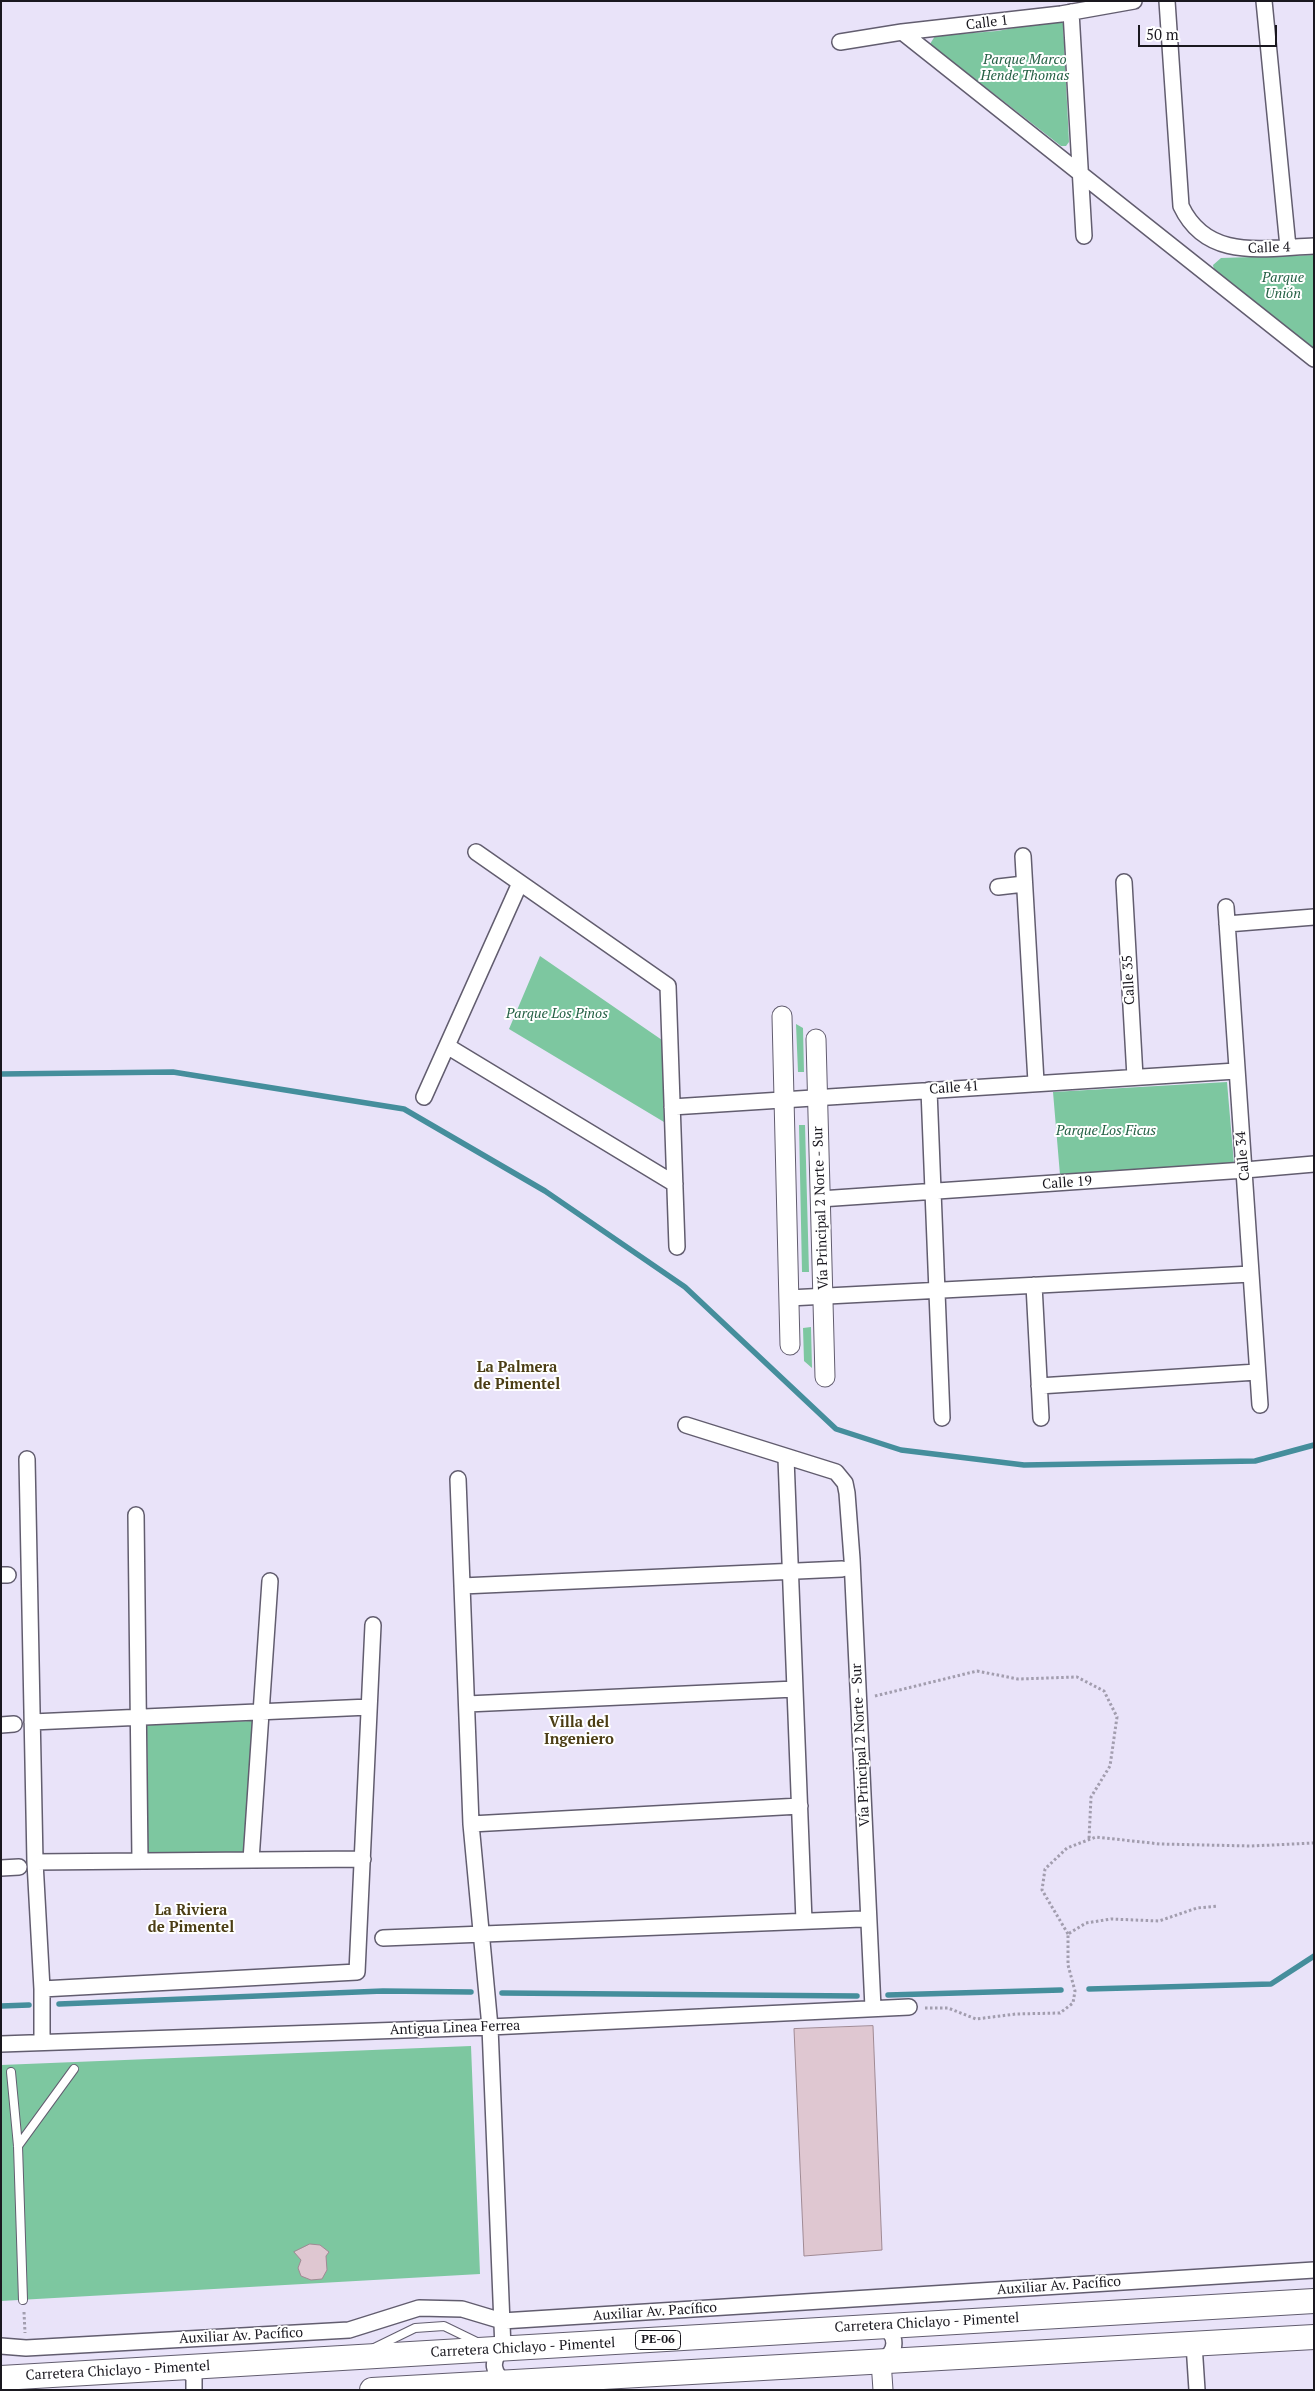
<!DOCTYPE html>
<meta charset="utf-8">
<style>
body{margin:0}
#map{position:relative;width:1315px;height:2391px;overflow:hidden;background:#e9e3f9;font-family:"PT Serif",serif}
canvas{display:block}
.frame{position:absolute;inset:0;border:2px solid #1a181f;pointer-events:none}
.scale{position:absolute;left:1138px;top:25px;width:139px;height:22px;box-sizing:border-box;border:2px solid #1a181f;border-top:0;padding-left:6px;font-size:15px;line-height:18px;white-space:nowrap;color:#1a181f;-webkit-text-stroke:4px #fff;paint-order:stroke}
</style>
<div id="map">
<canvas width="1315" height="2391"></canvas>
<div class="frame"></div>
<div class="scale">50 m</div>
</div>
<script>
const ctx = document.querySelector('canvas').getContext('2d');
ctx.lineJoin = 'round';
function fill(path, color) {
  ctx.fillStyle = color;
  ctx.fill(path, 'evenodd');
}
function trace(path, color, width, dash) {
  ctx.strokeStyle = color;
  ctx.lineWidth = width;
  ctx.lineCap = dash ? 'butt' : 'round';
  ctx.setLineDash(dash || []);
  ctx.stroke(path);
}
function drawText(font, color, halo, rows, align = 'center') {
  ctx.font = font + ' "PT Serif",serif';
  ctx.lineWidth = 4;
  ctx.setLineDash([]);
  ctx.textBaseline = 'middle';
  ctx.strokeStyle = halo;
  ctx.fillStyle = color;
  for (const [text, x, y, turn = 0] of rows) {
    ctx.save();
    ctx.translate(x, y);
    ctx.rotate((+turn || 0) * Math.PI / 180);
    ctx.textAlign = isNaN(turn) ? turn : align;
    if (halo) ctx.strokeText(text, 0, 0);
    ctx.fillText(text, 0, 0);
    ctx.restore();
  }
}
fill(new Path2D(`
 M1059,20l4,3 6,119 -3,4h-5l-131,-102 5,-8 62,-5z
 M1314,255v95l-100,-80 -1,-5 8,-7z
 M540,956l122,84 2,82 -155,-93z
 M796,1024l7,4 1,44h-6z
 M1227,1082l7,82 -174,11 -7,-83z
 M799,1125h6l4,147h-7z
 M811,1327l1,41 -8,-7 -1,-33z
 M253,1721l-8,133h-97l-1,-130z
 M471,2046l9,228 -479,27v-236z`), '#7dc7a0');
trace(new Path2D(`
 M1,1074l172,-2 231,37 141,82 140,96 151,142 65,21 123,15 231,-4 59,-16
 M1089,1989l182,-5 43,-28
 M502,1993l355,3
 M888,1995l173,-5
 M59,2004l324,-13 88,1
 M1,2006l28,-1`), '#458e9c', 5.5);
const building = new Path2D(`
 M873,2026l9,224 -78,6 -10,-227z
 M310,2244l10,1 9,7 -3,4 1,14 -5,9 -11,1 -10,-4 -3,-8 3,-8 -7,-8z`);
fill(building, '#dfc7d1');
trace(building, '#a08a94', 1);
const service = new Path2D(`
 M11,2072l7,74 5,154
 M18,2146l56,-77
 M374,2348l41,-20 29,-2 35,17`);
const minor = new Path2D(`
 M1167,1l14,205c26,55 82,42 133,40
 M1264,1l24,246
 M1071,12l13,224
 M902,32l412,327
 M840,42l62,-10 159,-18 73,-13
 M476,852l192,134 9,261
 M1023,856l13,226
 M1124,882l11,195
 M998,887l26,-3
 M1226,907l34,498
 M1227,924l87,-7
 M447,1046l228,138
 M929,1090l13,328
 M424,1097l96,-214
 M672,1107l564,-36
 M820,1199l425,-29 69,-6
 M1034,1285l7,133
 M789,1298l462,-24
 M1039,1386l218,-14
 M686,1425l150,47 9,11 2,10 5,66 21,449
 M786,1458l18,463
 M27,1459l8,403 7,127v53
 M458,1479l13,345 19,203 13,322c-13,11 -11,25 4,34v3
 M136,1515l4,346
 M1,1575h7
 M462,1586l380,-17
 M467,1704l328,-15
 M32,1722l337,-15
 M1,1725l13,-1
 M471,1824l329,-18
 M251,1860l19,-279
 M35,1862l328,-3
 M1,1868l18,-1
 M383,1938l479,-19
 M42,1989l315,-17 16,-347
 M1,2044l489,-17 419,-20
 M1194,2344l3,46
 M1,2346l25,2 323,-18 70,-22 43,1 40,12 812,-51
 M881,2361c17,-9 17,-26 1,-35
 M184,2367l10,10v13`);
const tertiary = new Path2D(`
 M782,1016l8,329
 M816,1039l9,338
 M881,2361l2,29`);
const primary = new Path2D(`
 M1,2378l1313,-77
 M372,2390l942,-53`);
trace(service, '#625d6f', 10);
trace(minor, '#625d6f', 18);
trace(tertiary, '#625d6f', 21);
trace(primary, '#625d6f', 26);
trace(new Path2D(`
 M875,1696l102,-25 41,8 59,-2 27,14 13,26 -7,49 -19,31 -2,42
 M1068,1934l-26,-44 3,-21 22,-21 29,-11 64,7 91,2 63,-3
 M925,2008h23l28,11 40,-5 44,-1 13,-10 2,-12 -7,-26v-31l18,-11 25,-4 48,2 38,-13 21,-2
 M24,2312l1,21`), '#a29dae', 3, [2.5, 2.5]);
trace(service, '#fff', 8);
trace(minor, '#fff', 15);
trace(tertiary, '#fff', 19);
trace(primary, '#fff', 24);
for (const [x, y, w] of [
 [658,2340,45]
]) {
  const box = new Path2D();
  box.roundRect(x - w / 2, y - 9.5, w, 19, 4);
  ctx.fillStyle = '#fff';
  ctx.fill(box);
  trace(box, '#1a181f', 1);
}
drawText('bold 12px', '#1a181f', null, [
 ["PE-06",658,2340]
]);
drawText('14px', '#1a181f', '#fff', [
 ["Calle 1",987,23,-7],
 ["Calle 4",1269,248,-2],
 ["Calle 35",1129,980,-93],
 ["Calle 41",954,1088,-4],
 ["Calle 34",1243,1156,-95],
 ["Calle 19",1067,1183,-4],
 ["Vía Principal 2 Norte - Sur",821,1208,-92],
 ["Vía Principal 2 Norte - Sur",861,1745,-93],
 ["Antigua Linea Ferrea",455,2028,-2],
 ["Auxiliar Av. Pacífico",1059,2286,-4],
 ["Auxiliar Av. Pacífico",655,2312,-4],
 ["Carretera Chiclayo - Pimentel",927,2323,-3],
 ["Auxiliar Av. Pacífico",241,2336,-3],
 ["Carretera Chiclayo - Pimentel",523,2348,-3],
 ["Carretera Chiclayo - Pimentel",118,2371,-3]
]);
drawText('italic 14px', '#246044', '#fff', [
 ["Parque Marco",1025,60],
 ["Hende Thomas",1025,76],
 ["Parque",1283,278],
 ["Unión",1283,294],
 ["Parque Los Pinos",557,1014],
 ["Parque Los Ficus",1106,1131]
]);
drawText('bold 15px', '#4b3d15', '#fff', [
 ["La Palmera",517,1368],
 ["de Pimentel",517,1385],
 ["Villa del",579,1723],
 ["Ingeniero",579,1740],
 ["La Riviera",191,1911],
 ["de Pimentel",191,1928]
]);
</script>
